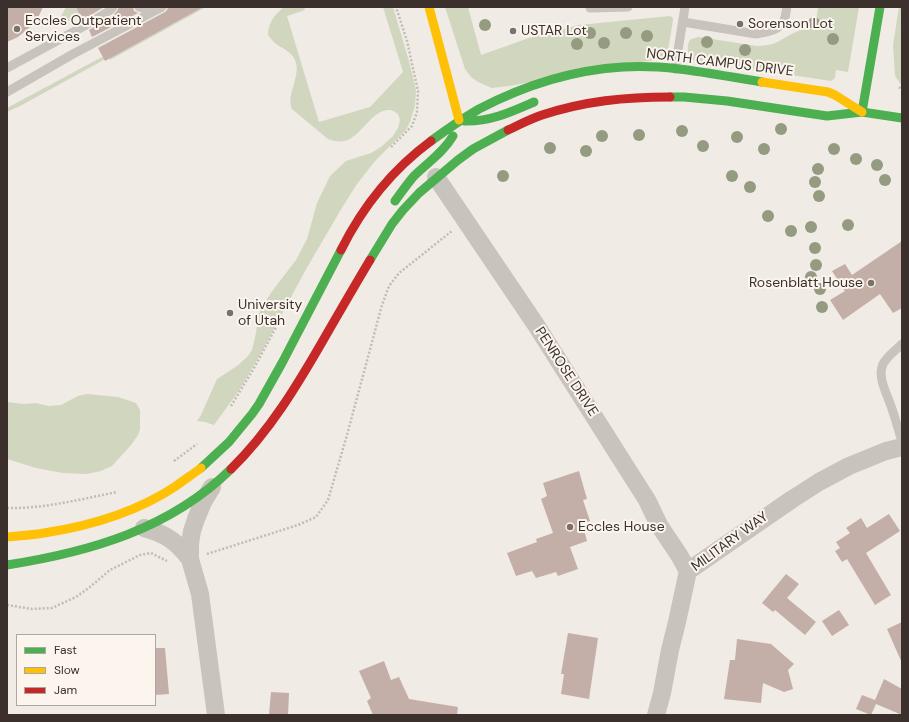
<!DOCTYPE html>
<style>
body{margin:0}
#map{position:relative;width:909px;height:722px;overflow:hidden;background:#f0ebe5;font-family:"DM Sans",sans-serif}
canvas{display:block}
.frame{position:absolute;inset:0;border:8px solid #3b302b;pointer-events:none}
.legend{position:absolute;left:16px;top:634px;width:140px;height:72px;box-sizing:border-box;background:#fbf5ee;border:1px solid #aea6a0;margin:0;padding:5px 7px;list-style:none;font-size:12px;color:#3b302b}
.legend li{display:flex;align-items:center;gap:8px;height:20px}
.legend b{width:20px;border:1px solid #aea6a0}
</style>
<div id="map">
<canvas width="909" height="722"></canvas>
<div class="frame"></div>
<ul class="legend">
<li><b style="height:5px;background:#4caf50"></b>Fast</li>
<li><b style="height:5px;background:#ffc107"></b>Slow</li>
<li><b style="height:5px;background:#c62828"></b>Jam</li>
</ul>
</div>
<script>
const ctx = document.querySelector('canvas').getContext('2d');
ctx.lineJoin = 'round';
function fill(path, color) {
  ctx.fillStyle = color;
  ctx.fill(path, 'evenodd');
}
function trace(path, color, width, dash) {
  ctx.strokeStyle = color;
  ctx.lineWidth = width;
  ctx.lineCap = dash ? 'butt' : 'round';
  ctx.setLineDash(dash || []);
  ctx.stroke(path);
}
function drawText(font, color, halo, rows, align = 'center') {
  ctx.font = font + ' "DM Sans",sans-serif';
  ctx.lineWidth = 4;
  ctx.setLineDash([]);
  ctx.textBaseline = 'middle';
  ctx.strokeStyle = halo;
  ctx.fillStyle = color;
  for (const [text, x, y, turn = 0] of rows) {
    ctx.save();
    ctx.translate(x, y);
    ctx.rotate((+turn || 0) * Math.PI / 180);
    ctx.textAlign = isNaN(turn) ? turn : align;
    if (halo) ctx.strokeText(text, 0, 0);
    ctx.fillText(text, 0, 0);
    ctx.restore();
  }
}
fill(new Path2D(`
 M66,7h29l-31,17 -4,-6z
 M190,7h16l-96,53 -1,-3 -87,48 -15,7v-4l175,-94z
 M284,7h20l1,3 -18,6 32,106 51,-15 33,-35 -20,-65h10l16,54 7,29 -1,16 -5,16 -4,8 -31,31 -18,23 -14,22 -38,65 -45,84 -22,37 -24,33 -9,-3 -8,-1 4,-6 16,-36 20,-13 11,-10 4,-6 4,-17 2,-17 5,-11 10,-15 23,-30 11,-21 10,-36 13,-27 16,-15 25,-8 10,-6 12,-11 5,-8 2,-8 -2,-6c-3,-2 -6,-4 -8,-4 -19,-1 -29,28 -46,31 -6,1 -11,0 -16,-2l-36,-30c-6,-13 8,-32 4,-46 -2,-9 -10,-13 -17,-17 -5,-3 -8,-7 -11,-11 0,-12 7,-21 16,-28z
 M445,7h23l13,48 48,-17 50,-13 91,-9 3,2v2l-5,30 -4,6 -5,3 -150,27 -17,2 -14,-6 -7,-5 -6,-8z
 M818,7h41l-11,65 -12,-2 -1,8 -4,3 -140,-21c-3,-4 -5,-15 -1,-20 2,-2 6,-2 9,-3l58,9c5,0 10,-1 16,-2 15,-6 24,-17 42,-15z
 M899,7h3v79l-7,-10 -2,-31z
 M87,394l31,3 18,6 4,7v19l-2,6 -7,10 -19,21 -11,5 -15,3 -23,-1 -27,-5 -29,-9v-57l17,2 12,-1 13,3 12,-1 17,-9z`), '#d1d6bf');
fill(new Path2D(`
 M7,7h36l-7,15 -18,15 -11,5z
 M76,7h28l-21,13z
 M119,7h14l1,4 4,2 -46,24 -3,-7 23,-14 5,-5z
 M168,7h35l-98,54 -7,-13 67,-36 2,-2z
 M902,241v67l-9,5 -13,-19 -37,26 -13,-20 15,-9 -13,-20 13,-7 7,11z
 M579,471l8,28 -4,1 7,21 -8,2 5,18 -17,6 8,22 -20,7 -2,-4 -20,6 -4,-7 -16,5 -9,-23 30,-11 -1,-3 17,-6 -12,-34 6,-3 -4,-13z
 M889,514l11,17 -34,22 25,42 -16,10 -28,-46 -5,3 -7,-11 5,-3 -4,-6 14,-9 -4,-5 15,-10 6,10z
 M786,574l13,10 -12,14 29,24 -11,13 -30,-25 -2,2 -11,-9z
 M839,610l10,15 -17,11 -10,-15z
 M902,622v41l-15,-34z
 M568,633l30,5 -9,61 -28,-5 3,-20h-3z
 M737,639l34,5 23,20 -6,6 5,19 -9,3 -21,-9 -2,20 -37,-4 6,-39h5z
 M155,648h10l4,46 -14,1z
 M384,661l7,19 8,-3 10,22 49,8 -1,8h-84l-6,-14 4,-3 -12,-27z
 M884,679l18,10v26l-26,-11 -5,11 -15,-6 6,-14 13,5z
 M271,692l18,1 -1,22h-19z`), '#c3afa7');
trace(new Path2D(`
 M899,87l3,3
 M391,147l21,-21 5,-14 1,-21 -11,-50 -11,-34
 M231,406l23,-38 26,-48
 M174,461l23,-17
 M7,508c36,1 75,-9 110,-16
 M207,554l91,-29 18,-8 12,-17 19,-65 35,-130 7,-19 10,-13 53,-42
 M7,605l25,4 20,-1 24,-11 14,-10 20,-17 30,-15 11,-2 16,8`), '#c2bbb6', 2.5, [2, 2]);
trace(new Path2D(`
 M139,7c5,2 12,2 18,1
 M590,8l38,-1
 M683,22l73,12c10,-2 24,-3 28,-14 2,-4 2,-9 3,-13
 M7,68l79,-43 23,-14 4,-4
 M675,69l10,-62
 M7,92l66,-38 89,-47
 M902,344c-6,6 -15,12 -19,20 -6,13 4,30 8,42 4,11 7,23 11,35`), '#c9c3be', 9);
trace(new Path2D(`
 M436,177l100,148 97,153 14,22 12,25 20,30 9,16
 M212,487l-9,15 -7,17 -4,12 -2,13v15l10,35 16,121
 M144,528c22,6 32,13 46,31
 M656,715l6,-22 8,-43 7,-28 11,-51 103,-71 28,-18 30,-16 37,-15 16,-4`), '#c9c3be', 18);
trace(new Path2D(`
 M670,97h14l43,4 100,15 35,-4 40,6
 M862,112l18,-105
 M464,121c26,1 47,-9 70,-19
 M431,141c15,-11 31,-22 48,-32 44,-23 94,-39 144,-42 47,-3 94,8 139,15
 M395,201c6,-8 12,-17 19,-25 13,-13 29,-23 39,-40
 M370,260l22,-36 11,-14 16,-17 39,-33 15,-11 35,-19
 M201,468l28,-26 23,-28 7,-10 23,-41 59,-113
 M7,565c83,-13 163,-36 224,-96`), '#4caf50', 9);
trace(new Path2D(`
 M429,7l30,113
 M762,82l66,10 7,3 27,17
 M7,537c12,-1 25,-2 37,-4 46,-7 93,-21 132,-47 8,-6 17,-12 25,-18`), '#ffc107', 9);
trace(new Path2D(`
 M508,130c11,-5 22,-11 34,-15 43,-14 83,-18 128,-18
 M341,250c21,-42 52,-81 90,-109
 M231,469c39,-38 67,-85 94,-132 15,-26 30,-52 45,-77`), '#c62828', 9);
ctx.fillStyle = '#959b80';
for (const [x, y] of [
 [814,23],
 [485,25],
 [590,33],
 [626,33],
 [647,36],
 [833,39],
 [707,42],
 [604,43],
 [577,44],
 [745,50],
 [781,129],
 [682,131],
 [639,135],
 [602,136],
 [737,137],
 [703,146],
 [550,148],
 [764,149],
 [834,149],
 [586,151],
 [856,159],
 [877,165],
 [818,169],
 [503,176],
 [732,176],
 [885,180],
 [815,182],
 [750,187],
 [819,196],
 [768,216],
 [848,225],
 [811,227],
 [791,231],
 [815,248],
 [816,265],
 [811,277],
 [820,289],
 [822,307]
]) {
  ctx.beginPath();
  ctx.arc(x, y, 6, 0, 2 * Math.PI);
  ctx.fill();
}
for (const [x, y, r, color] of [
 [740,24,4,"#7a716c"],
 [17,29,4,"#7a716c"],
 [513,31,4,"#7a716c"],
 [871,283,4,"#7a716c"],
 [230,313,4,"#7a716c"],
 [570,527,4,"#7a716c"]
]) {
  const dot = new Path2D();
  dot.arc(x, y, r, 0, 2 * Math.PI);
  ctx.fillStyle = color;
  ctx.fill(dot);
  trace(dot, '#fbf5ee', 1.5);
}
drawText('14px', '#3b302b', '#fbf5ee', [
 ["Eccles Outpatient",25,21],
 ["Services",25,37],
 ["Sorenson Lot",748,24],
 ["USTAR Lot",521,31],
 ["Rosenblatt House",863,283,"right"],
 ["University",238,305],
 ["of Utah",238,321],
 ["Eccles House",578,527]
], 'left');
drawText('14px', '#3b302b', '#fbf5ee', [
 ["NORTH CAMPUS DRIVE",720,63,7],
 ["PENROSE DRIVE",566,372,57],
 ["MILITARY WAY",730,542,-36]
]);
</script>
